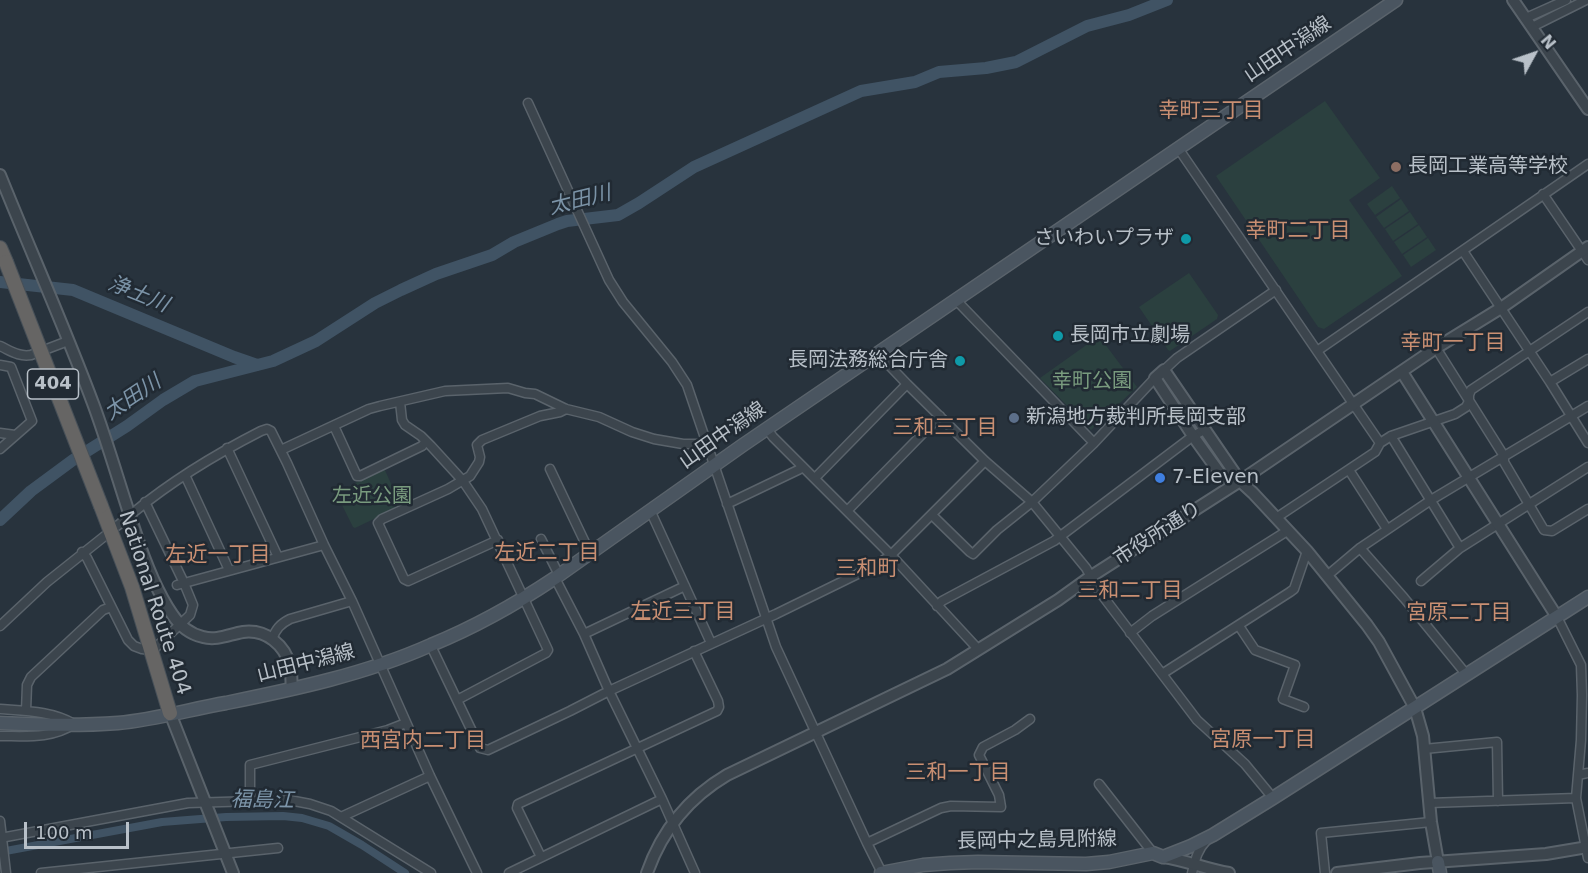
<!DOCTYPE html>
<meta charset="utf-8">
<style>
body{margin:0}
#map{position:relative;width:1588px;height:873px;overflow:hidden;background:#28333d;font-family:"DejaVu Sans",sans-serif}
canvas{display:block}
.north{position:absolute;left:1504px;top:24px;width:60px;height:60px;-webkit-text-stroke:4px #212a33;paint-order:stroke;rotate:50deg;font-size:16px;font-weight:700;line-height:24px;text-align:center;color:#b8c0c8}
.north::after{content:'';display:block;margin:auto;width:21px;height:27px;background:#b8c0c8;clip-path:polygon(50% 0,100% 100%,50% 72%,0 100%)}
.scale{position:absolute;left:24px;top:822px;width:105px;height:27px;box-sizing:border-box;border:3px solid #b8c0c8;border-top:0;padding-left:8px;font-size:18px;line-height:21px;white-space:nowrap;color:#b8c0c8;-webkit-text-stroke:4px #212a33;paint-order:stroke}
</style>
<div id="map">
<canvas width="1588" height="873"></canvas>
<div class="north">N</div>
<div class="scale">100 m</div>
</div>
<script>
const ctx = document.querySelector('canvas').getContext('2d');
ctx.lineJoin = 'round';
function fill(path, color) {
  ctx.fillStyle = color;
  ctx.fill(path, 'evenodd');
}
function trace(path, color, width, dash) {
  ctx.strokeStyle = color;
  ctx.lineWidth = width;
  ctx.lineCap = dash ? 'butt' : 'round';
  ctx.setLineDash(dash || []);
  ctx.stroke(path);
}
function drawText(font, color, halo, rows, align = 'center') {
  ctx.font = font + ' "DejaVu Sans","Noto Sans JP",sans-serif';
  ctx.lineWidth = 5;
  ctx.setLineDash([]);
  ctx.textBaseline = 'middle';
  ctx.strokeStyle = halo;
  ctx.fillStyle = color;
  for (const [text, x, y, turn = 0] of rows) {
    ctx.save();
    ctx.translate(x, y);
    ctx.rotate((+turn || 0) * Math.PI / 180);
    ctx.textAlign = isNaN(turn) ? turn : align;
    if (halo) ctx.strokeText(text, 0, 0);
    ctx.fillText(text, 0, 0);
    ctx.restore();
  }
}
fill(new Path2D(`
 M1325,101l55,77 -31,22 53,76 -78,53 -6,-2 -102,-151z
 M1392,186l8,12 -25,17 -8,-11z
 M1401,199l8,12 -25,17 -8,-11z
 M1410,212l8,12 -25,17 -8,-12z
 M1419,225l8,12 -25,17 -8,-12z
 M1428,238l8,12 -25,17 -8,-12z
 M1189,273l29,42 -1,4 -47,32 -2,-1 -5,-8 1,-1 -8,-13 -2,1 -15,-22z
 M1099,336l38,51 -46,43 -51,-52z
 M384,468l17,38 -46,22 -2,-1 -17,-34z`), '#2b403f');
trace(new Path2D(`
 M1535,19l17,-8`), '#405364', 2);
trace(new Path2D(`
 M0,852l162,-30 64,-5 57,-1 19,2 27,8 33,19 43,28`), '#405364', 8);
trace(new Path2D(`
 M0,282l73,8 161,67 23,8
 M0,520l31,-29 42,-31 54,-34 36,-26 32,-19 78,-20 43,-20 59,-38 26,-13 35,-16 56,-19 22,-13 44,-18 9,-3 51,-6 21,-12 55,-36 167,-76 54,-9 24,-10 47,-4 30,-6 71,-36 42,-11 38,-15`), '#405364', 12);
const minor = new Path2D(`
 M1526,18l40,-18
 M1532,27l54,-27
 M528,103l81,177 14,22 49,60 15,23 89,262 91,196 15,30
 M1178,148l202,295
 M1543,194l45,66
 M1463,251l87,131 38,61
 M956,300l138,143
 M0,346c11,5 19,11 31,9l37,-14
 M1436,348l68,108v6l40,68 8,1 36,-22
 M1317,351l271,-187
 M880,353l5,8 22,23 78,77 47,41 54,66 13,23 98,129 48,44 28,34
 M0,365l11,2 21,54 -32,28
 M1164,370l13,-12 99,-68
 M1550,382l38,-23
 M400,402l2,18 3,5 16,11 10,10 32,35 19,28 66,141 -2,3 -89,47
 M334,426l23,50h3l62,-30 4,-5
 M767,429l6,8 118,118 87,94
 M0,433l15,2
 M1391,436l69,112
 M227,448l51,109
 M281,450l88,-41 11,-3 65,-15 63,-3 17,5 10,1 31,15 33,8 33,15 22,7 29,5h24
 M550,469l40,84
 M1349,470l38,59
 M185,475l44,95
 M815,478l92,-94
 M727,504l71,-34 5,-3
 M650,510l61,133
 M847,511l93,-95
 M134,512c39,-32 82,-58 127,-81l6,-2 4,2 16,32 37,82 28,56 78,175 47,97
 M932,515l38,37 3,2 24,-24 35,-28 62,-59 61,-65
 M1276,518l99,-66 5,-9 11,-7 64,-22 11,-7 3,-6v-6l2,-5 117,-78
 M117,526l6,-5
 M541,539l18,36
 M498,540l-90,41 -4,-2 -26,-56 4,-4 66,-30 22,-13 9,-14 1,-5 -3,-12 5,-5 58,-24 20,-4 6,-3
 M1360,548l44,50 62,76
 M82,552l5,6 41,82 6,6 8,3 9,1 4,-2 35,-33 3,-10 -9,-22 -39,-81
 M1328,575l32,-27 71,-48 157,-94
 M555,578l29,56 25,57 53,108 33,74
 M1421,581l39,-33 128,-81
 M177,585l147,-40
 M937,606l5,-5 112,-60 139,-105 11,-6
 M1557,617l24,48 1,30 -1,45 -5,58 12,60
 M0,626l47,-44 59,-47
 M1239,626l16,24 40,15 -12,34 21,8
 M1130,633l22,-17 135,-85
 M584,634l101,-48
 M272,639c4,-10 8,-15 18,-20l62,-18
 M431,646l49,102 8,2 82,-39 39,-20 167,-77 100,-49 15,-10 94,-94
 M1162,674l128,-82 4,-3 13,-38
 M0,709c25,2 52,2 74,15 -22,15 -48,12 -74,12
 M26,711l1,-26 4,-8 72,-67 8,-3
 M1424,749l73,-7 1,59
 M1578,775l10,-2
 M1099,784l54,69
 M250,802v-37l138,-35 18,-7
 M1429,803l147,-5
 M341,817l89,-41
 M0,821l6,52
 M0,838l188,-35 101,-3 21,4 21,7 100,62
 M867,843l74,-35 10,-2 50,1 -2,-12 -20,-40 4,-8 32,-17 15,-11
 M541,857l-24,-49 1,-4 199,-93 2,-4 -1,-6 -24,-50
 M41,873l237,-25
 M509,873l153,-74
 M1192,873c3,-12 5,-23 14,-32
 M1325,873l-4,-40 110,-11`);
const tertiary = new Path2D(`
 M1513,0l75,109
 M0,175c31,77 65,153 94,231 15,41 27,84 41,125 9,28 20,58 37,83 7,11 18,20 31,23 14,4 27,-3 40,-5 23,-3 42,13 47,34 2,7 1,16 2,23
 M1402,372l155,245
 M1240,481l-19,-6 -28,-39 -38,-58 9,-8 76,111 13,12 54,58 60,74 12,17 36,66 8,28 8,86 7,40
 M170,713l63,160
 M1163,857c22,3 43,12 66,16
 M647,873c15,-43 41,-75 80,-98l220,-106 111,-69 32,-23 150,-96 196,-133 65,-40 87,-61
 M1337,873l83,-10 126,-9 42,-7`);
const secondary = new Path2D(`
 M0,723c39,2 79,3 118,0 36,-3 73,-14 108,-20 69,-14 140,-29 205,-58 44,-18 85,-41 124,-67l188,-133 653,-445
 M1438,862l2,11
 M881,873l42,-8 27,-2 28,-1 108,2 23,-2 44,-9 10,4 28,-11 22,-11 60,-37 315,-201`);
const trunk = new Path2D(`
 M0,248l6,14
 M101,506l31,81 38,126`);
trace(minor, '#5a636b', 11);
trace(tertiary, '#5a636b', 14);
trace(secondary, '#5a636b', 15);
trace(trunk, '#475058', 16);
trace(minor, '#3c454d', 8);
trace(tertiary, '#3c454d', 10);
trace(secondary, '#4a5560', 12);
trace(trunk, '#666564', 14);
const trunkBridge = new Path2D(`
 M6,262l95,244`);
trace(trunkBridge, '#475058', 16, []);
trace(trunkBridge, '#666564', 14);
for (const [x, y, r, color] of [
 [1396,167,6,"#8d6e63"],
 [1186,239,6,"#0f9aa8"],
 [1058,336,6,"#0f9aa8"],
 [960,361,6,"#0f9aa8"],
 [1014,418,6,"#5c6f8a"],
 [1160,478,6,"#3f7fe0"]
]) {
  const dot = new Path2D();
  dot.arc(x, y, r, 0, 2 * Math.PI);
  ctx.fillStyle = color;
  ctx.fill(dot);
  trace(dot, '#212a33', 2);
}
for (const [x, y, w] of [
 [53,384,51]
]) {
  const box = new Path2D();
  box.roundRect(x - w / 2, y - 15, w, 30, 4.5);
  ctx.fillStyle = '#212a33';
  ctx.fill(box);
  trace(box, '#b8c0c8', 1.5);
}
drawText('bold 18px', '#b8c0c8', null, [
 ["404",53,384]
]);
drawText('20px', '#b8c0c8', '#212a33', [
 ["山田中潟線",1288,50,-34],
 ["山田中潟線",723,436,-35],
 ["市役所通り",1158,534,-33],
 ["National Route 404",154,603,72],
 ["山田中潟線",306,664,-14],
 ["長岡中之島見附線",1037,841,-1]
]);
drawText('20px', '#b8c0c8', '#212a33', [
 ["長岡工業高等学校",1408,167],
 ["さいわいプラザ",1174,239,"right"],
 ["長岡市立劇場",1070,336],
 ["長岡法務総合庁舎",948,361,"right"],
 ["新潟地方裁判所長岡支部",1026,418],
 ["7-Eleven",1172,478]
], 'left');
drawText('20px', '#799b7e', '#212a33', [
 ["幸町公園",1092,382],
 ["左近公園",372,497]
]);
drawText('21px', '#c98f72', '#212a33', [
 ["幸町三丁目",1211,112],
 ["幸町二丁目",1298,232],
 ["幸町一丁目",1453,344],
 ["三和三丁目",945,429],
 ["左近二丁目",547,554],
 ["左近一丁目",218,556],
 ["三和町",867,570],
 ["三和二丁目",1130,592],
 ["左近三丁目",683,613],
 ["宮原二丁目",1459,614],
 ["宮原一丁目",1263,741],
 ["西宮内二丁目",423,742],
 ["三和一丁目",958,774]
]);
drawText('italic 21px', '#7c94a8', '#212a33', [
 ["太田川",580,201,-14],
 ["浄土川",138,295,22],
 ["太田川",133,398,-34],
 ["福島江",262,801,1]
]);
</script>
